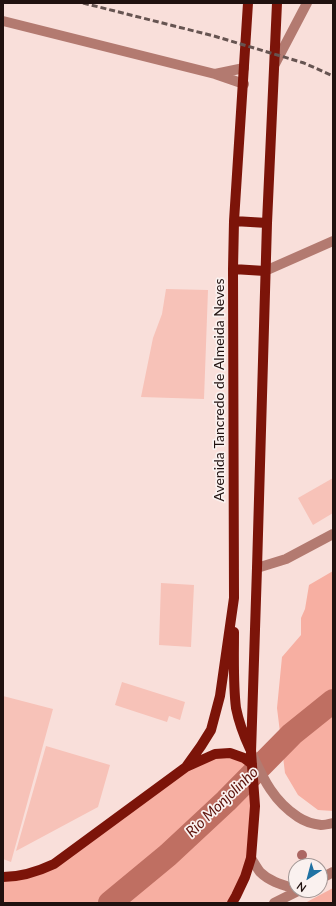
<!DOCTYPE html>
<style>
body{margin:0}
#map{position:relative;width:336px;height:906px;overflow:hidden;background:#f9dfda;font-family:Lato,sans-serif}
canvas{display:block}
.frame{position:absolute;inset:0;border:4px solid #20110f;pointer-events:none}
.north{position:absolute;left:288px;top:858px;width:40px;height:40px;box-sizing:border-box;background:#faf1ef;border:1px solid #a39795;border-radius:50%;rotate:216deg;font-size:11px;font-weight:700;line-height:16px;text-align:center;color:#20110f}
.north::after{content:'';display:block;margin:auto;width:14px;height:18px;background:#2072a3;clip-path:polygon(50% 0,100% 100%,50% 72%,0 100%)}
</style>
<div id="map">
<canvas width="336" height="906"></canvas>
<div class="frame"></div>
<div class="north">N</div>
</div>
<script>
const ctx = document.querySelector('canvas').getContext('2d');
ctx.lineJoin = 'round';
function fill(path, color) {
  ctx.fillStyle = color;
  ctx.fill(path, 'evenodd');
}
function trace(path, color, width, dash) {
  ctx.strokeStyle = color;
  ctx.lineWidth = width;
  ctx.lineCap = dash ? 'butt' : 'round';
  ctx.setLineDash(dash || []);
  ctx.stroke(path);
}
function drawText(font, color, halo, rows, align = 'center') {
  ctx.font = font + ' Lato,sans-serif';
  ctx.lineWidth = 3.5;
  ctx.setLineDash([]);
  ctx.textBaseline = 'middle';
  ctx.strokeStyle = halo;
  ctx.fillStyle = color;
  for (const [text, x, y, turn = 0] of rows) {
    ctx.save();
    ctx.translate(x, y);
    ctx.rotate((+turn || 0) * Math.PI / 180);
    ctx.textAlign = isNaN(turn) ? turn : align;
    if (halo) ctx.strokeText(text, 0, 0);
    ctx.fillText(text, 0, 0);
    ctx.restore();
  }
}
fill(new Path2D(`
 M333,571v240l-15,-1 -20,-15 -13,-22 -8,-65 5,-51 19,-22v-17l4,-9 4,-24z
 M215,754l37,10 -1,94 -19,45h-229v-26l35,-6 148,-104z
 M333,888v15h-28z`), '#f7afa2');
trace(new Path2D(`
 M110,903l58,-48 58,-54 66,-67 41,-33`), '#bf6f62', 24);
fill(new Path2D(`
 M166,289l42,1 -4,109 -63,-2 12,-59 9,-24z
 M333,478v35l-20,12 -15,-27z
 M161,583l33,2 -3,62 -32,-2z
 M122,682l63,20 -5,18 -11,-4 -2,6 -52,-17z
 M3,696l50,13 -42,153 -8,-3z
 M46,746l64,19 -12,42 -82,44z`), '#f7c2b8');
trace(new Path2D(`
 M275,64l32,-61
 M265,271l68,-30
 M257,568l29,-9 47,-25
 M251,752c12,26 22,49 47,65 6,4 14,7 23,8 4,0 8,-1 12,-2
 M251,858c3,5 6,10 9,14 10,10 23,13 36,17
 M320,879l13,-7
 M274,903l26,-13`), '#b37a70', 10);
trace(new Path2D(`
 M3,21l212,53 29,10
 M215,74l29,-6`), '#b37a70', 10);
trace(new Path2D(`
 M234,221l33,2
 M233,269l32,2
 M234,632c0,24 -1,52 2,76 3,15 8,28 14,41
 M186,767l15,-21 10,-16 9,-34 14,-98 -1,-329 1,-48 14,-218
 M3,877c19,0 34,-5 51,-13l132,-97 29,-13 15,-1 14,5 8,6
 M232,903l4,-7 9,-19 6,-19 4,-52 -4,-54 6,-184 10,-345 10,-220`), '#7c1409', 10);
trace(new Path2D(`
 M83,3l131,33 90,27 29,13`), '#665451', 3, [6, 3]);
ctx.fillStyle = '#ab6662';
for (const [x, y] of [
 [302,855]
]) {
  ctx.beginPath();
  ctx.arc(x, y, 5, 0, 2 * Math.PI);
  ctx.fill();
}
drawText('14px', '#20110f', '#faf1ef', [
 ["Avenida Tancredo de Almeida Neves",219,390,-90]
]);
drawText('italic 15px', '#5d130b', '#faf1ef', [
 ["Rio Monjolinho",222,802,-44]
]);
</script>
